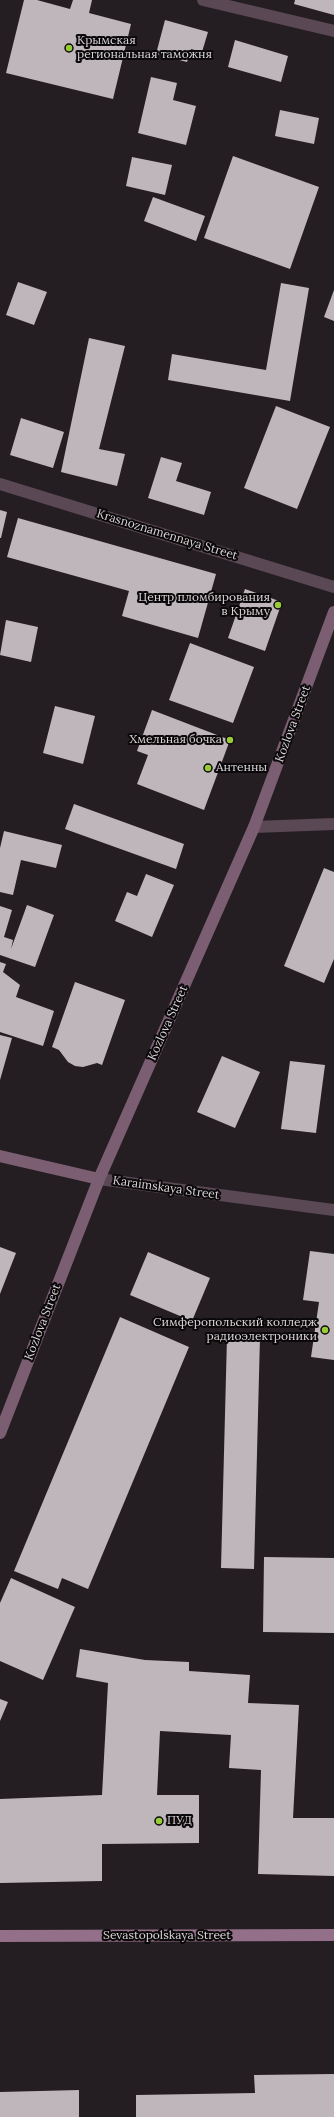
<!DOCTYPE html>
<meta charset="utf-8">
<style>
body{margin:0}
canvas{display:block;background:#241d22}
</style>
<canvas width="334" height="2117"></canvas>
<script>
const ctx = document.querySelector('canvas').getContext('2d');
ctx.lineJoin = 'round';
function fill(path, color) {
  ctx.fillStyle = color;
  ctx.fill(path, 'evenodd');
}
function trace(path, color, width, dash) {
  ctx.strokeStyle = color;
  ctx.lineWidth = width;
  ctx.lineCap = dash ? 'butt' : 'round';
  ctx.setLineDash(dash || []);
  ctx.stroke(path);
}
function drawText(font, color, halo, rows, align = 'center') {
  ctx.font = font + ' Lora,serif';
  ctx.lineWidth = 4;
  ctx.setLineDash([]);
  ctx.textBaseline = 'middle';
  ctx.strokeStyle = halo;
  ctx.fillStyle = color;
  for (const [text, x, y, turn = 0] of rows) {
    ctx.save();
    ctx.translate(x, y);
    ctx.rotate((+turn || 0) * Math.PI / 180);
    ctx.textAlign = isNaN(turn) ? turn : align;
    if (halo) ctx.strokeText(text, 0, 0);
    ctx.fillText(text, 0, 0);
    ctx.restore();
  }
}
fill(new Path2D(`
 M24,0h13l33,9 3,-9h19l-3,13 42,11 -18,75 -107,-26z
 M295,0h39v15l-40,-11z
 M165,20l43,12 -6,20 -11,-3 -4,13 -31,-8z
 M235,40l53,16 -7,26 -53,-15z
 M151,77l26,6 -4,17 23,6 -10,39 -48,-12z
 M280,110l39,8 -5,26 -39,-8z
 M233,156l86,31 -29,82 -86,-31z
 M132,157l40,8 -7,30 -39,-9z
 M153,197l52,19 -9,25 -52,-20z
 M18,282l29,10 -13,33 -28,-10z
 M281,283l28,5 -19,113 -122,-21 4,-26 94,16z
 M334,290v31l-10,-4z
 M89,338l36,8 -26,103 26,5 -8,32 -56,-14z
 M276,406l54,21 -33,82 -53,-21z
 M21,418l43,14 -11,36 -43,-13z
 M161,457l21,6 -6,18 35,11 -7,23 -56,-17z
 M0,510l7,2 -6,26h-1z
 M18,518l198,56 -18,64 -76,-22 7,-25 -122,-34z
 M245,589l37,13 -17,49 -37,-13z
 M6,620l32,7 -7,35 -31,-7z
 M190,643l64,24 -21,56 -64,-23z
 M55,706l40,10 -12,48 -40,-11z
 M152,710l78,30 -26,70 -67,-26 11,-29 -11,-4z
 M74,804l110,40 -8,25 -111,-40z
 M4,831l58,14 -6,23 -35,-8 -8,35 -13,-3v-44z
 M324,868l10,4v87l-10,24 -40,-17z
 M146,874l28,11 -22,52 -37,-16 12,-29 10,4z
 M27,905l27,10 -19,52 -35,-12v-49l12,4 -8,27 9,3 -2,9z
 M0,962l6,2 -3,8 17,13 -4,12 38,14 -11,35 -43,-14z
 M75,982l50,18 -23,65 -5,-2 -14,4 -8,-1 -7,-4 -9,-12 -7,-3z
 M0,1035l12,3 -12,42z
 M222,1056l38,16 -25,56 -38,-16z
 M290,1061l35,4 -9,68 -35,-4z
 M0,1247l16,6 -16,41z
 M310,1251l24,3v106l-23,-3 8,-55 -16,-2z
 M148,1252l62,26 -18,43 -62,-26z
 M120,1317l69,30 -101,242 -26,-11 -4,11 -44,-18z
 M227,1337h33l-6,232 -33,-1z
 M264,1557l70,1v75l-71,-1z
 M11,1578l64,29 -32,73 -43,-19v-58z
 M80,1649l65,11 44,2v9l61,4 -2,28 51,2 -6,113h41v58l-76,-2 3,-104 -32,-2 2,-33 -71,-4 -3,64h42v48l-97,1v37l-102,2v-84l102,-4 6,-112 -32,-6z
 M0,1699l8,3 -8,19z
 M334,2074v43h-198v-22l119,-2 -1,-18z
 M79,2090v27h-79v-25z`), '#bfb6bc');
trace(new Path2D(`
 M203,0l131,31
 M0,484l334,103
 M254,827l80,-3
 M99,1179l235,31`), '#5a4854', 12);
trace(new Path2D(`
 M0,1156l99,23
 M0,1433l99,-254 155,-352 80,-215`), '#7b5e72', 12);
trace(new Path2D(`
 M0,1936l334,-1`), '#946f89', 12);
for (const [x, y, r, color] of [
 [69,48,4,"#97cc38"],
 [278,605,4,"#97cc38"],
 [230,740,4,"#97cc38"],
 [208,768,4,"#97cc38"],
 [325,1330,4,"#97cc38"],
 [159,1821,4,"#97cc38"]
]) {
  const dot = new Path2D();
  dot.arc(x, y, r, 0, 2 * Math.PI);
  ctx.fillStyle = color;
  ctx.fill(dot);
  trace(dot, '#0b080a', 1.5);
}
drawText('12px', '#dad5d8', '#0b080a', [
 ["Крымская",77,41],
 ["региональная таможня",77,55],
 ["Центр пломбирования",270,598,"right"],
 ["в Крыму",270,612,"right"],
 ["Хмельная бочка",222,740,"right"],
 ["Антенны",216,768],
 ["Симферопольский колледж",317,1323,"right"],
 ["радиоэлектроники",317,1337,"right"],
 ["ПУД",167,1821]
], 'left');
drawText('12px', '#dad5d8', '#0b080a', [
 ["Krasnoznamennaya Street",167,535,17],
 ["Kozlova Street",293,724,-70],
 ["Kozlova Street",168,1023,-66],
 ["Karaimskaya Street",166,1188,8],
 ["Kozlova Street",43,1322,-69],
 ["Sevastopolskaya Street",167,1936]
]);
</script>
